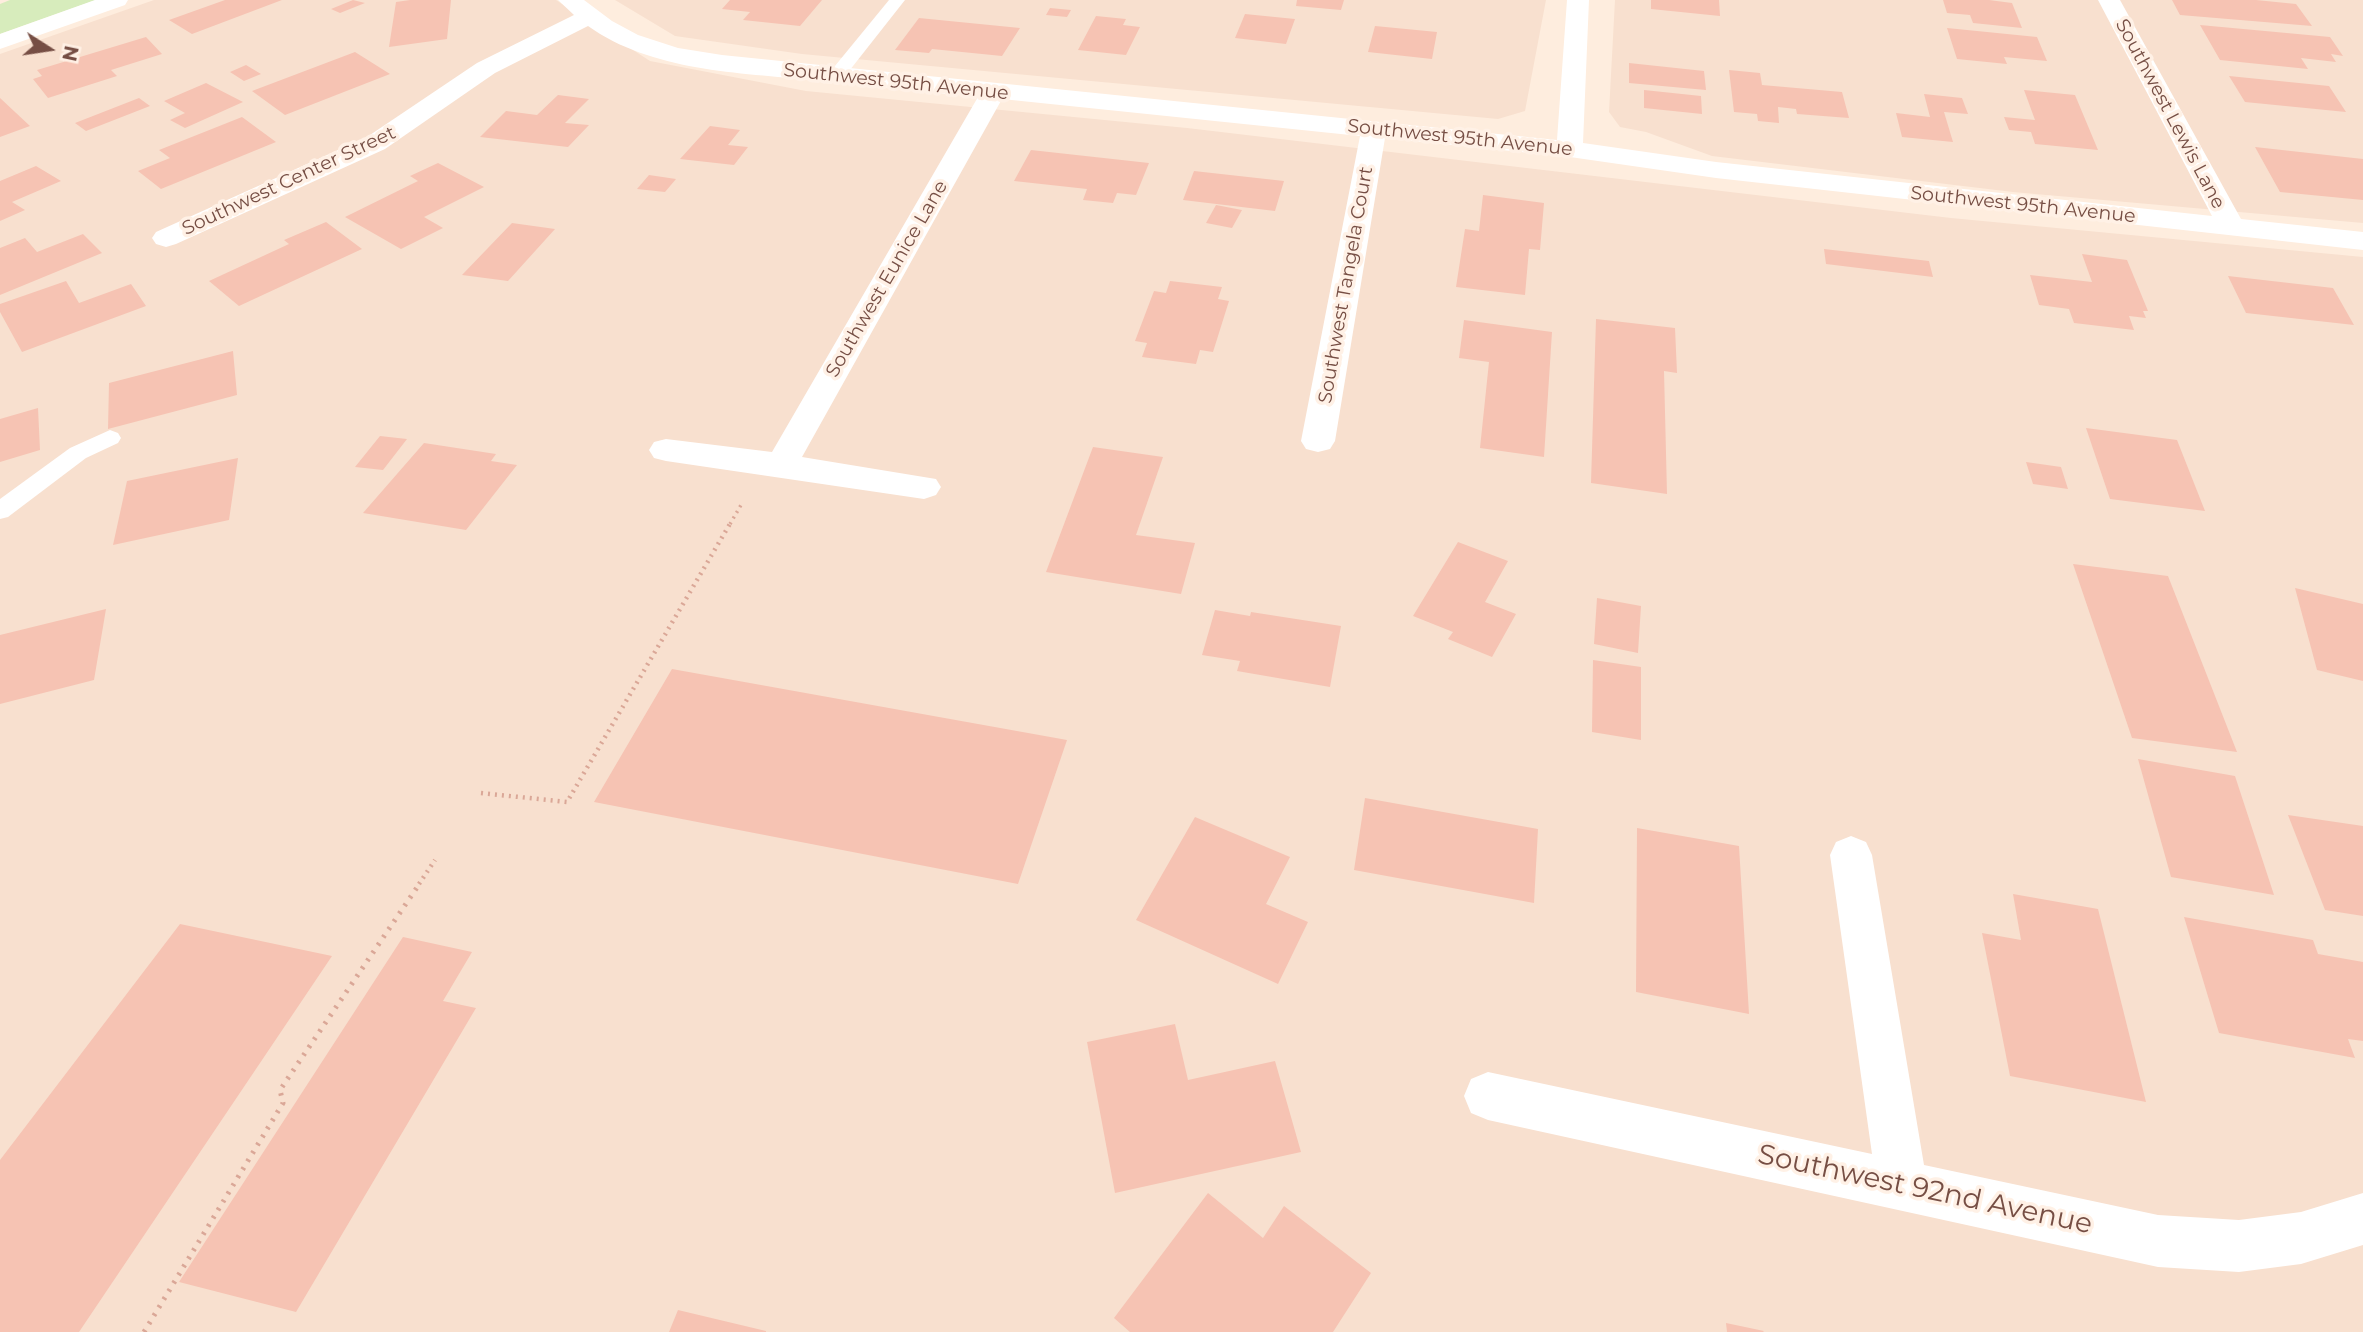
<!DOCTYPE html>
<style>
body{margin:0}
#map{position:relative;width:2363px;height:1332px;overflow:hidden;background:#feedde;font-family:Montserrat,sans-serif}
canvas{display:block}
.north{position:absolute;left:14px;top:14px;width:70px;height:70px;-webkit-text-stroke:5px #fff1e6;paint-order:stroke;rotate:102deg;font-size:19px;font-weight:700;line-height:28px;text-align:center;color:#764e44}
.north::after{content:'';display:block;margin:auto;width:24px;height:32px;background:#764e44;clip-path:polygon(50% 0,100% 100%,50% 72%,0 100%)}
</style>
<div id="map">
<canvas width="2363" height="1332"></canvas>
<div class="north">N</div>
</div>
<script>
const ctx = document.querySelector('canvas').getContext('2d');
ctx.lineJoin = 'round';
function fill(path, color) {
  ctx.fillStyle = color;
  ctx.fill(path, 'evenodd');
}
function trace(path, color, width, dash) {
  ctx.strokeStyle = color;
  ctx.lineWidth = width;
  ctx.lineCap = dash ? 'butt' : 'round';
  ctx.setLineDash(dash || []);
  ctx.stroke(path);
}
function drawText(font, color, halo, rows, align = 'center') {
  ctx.font = font + ' Montserrat,sans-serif';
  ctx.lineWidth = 7;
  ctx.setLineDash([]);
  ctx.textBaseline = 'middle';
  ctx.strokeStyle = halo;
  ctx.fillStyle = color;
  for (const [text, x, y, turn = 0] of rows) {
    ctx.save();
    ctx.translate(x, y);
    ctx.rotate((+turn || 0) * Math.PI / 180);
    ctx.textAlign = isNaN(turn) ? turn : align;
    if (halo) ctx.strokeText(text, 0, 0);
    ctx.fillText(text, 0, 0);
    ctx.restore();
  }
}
fill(new Path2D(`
 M154,0h402l94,61 156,30 381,37 764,90 412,39v1075h-2363v-1278z
 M615,0h931l-21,111 -27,8 -696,-65 -127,-18z
 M1615,0h748v223l-350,-31 -301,-36 -66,-24 -26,-5 -11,-15z`), '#f8e0cf');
fill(new Path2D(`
 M10,0h86l-96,34v-30z`), '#d7ecbc');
fill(new Path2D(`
 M225,0h57l-90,34 -23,-14z
 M353,0l12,3 -25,10 -9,-4z
 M410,0h41l-4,39 -58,8 7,-45z
 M730,0h92l-22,26 -57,-6 7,-8 -28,-3z
 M1297,0h47l-3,10 -45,-4z
 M1651,0h68l1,16 -69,-7z
 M1943,0h46l23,3 10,25 -49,-5 -3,-8 -23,-2z
 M2172,0h84l40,4 16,22 -132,-11z
 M1050,8l21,2 -4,7 -21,-2z
 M1245,14l50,5 -9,25 -51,-6z
 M1096,16l30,3 -3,6 17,2 -14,28 -48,-5z
 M919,18l101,10 -18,28 -70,-7 -3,4 -34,-3z
 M2200,25l130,12 13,19 -12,-2 5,8 -35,-4 7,11 -88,-9z
 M1375,26l62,6 -5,27 -64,-7z
 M1947,28l90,9 10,24 -43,-4 3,7 -50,-5z
 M146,37l16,17 -51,16 6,6 -69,22 -15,-19 9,-3 -5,-6z
 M355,52l35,22 -105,41 -33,-24z
 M1629,63l75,8 2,19 -77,-7z
 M246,65l15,9 -17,7 -14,-9z
 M1729,70l31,3 2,12 80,7 7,26 -52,-4 -1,-5 -18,-2 1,16 -21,-2 -1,-7 -23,-2z
 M2229,76l100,10 17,26 -101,-10z
 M206,83l37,19 -58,26 -15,-8 15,-7 -21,-12z
 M1644,90l57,6 1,18 -58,-6z
 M2024,90l51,5 23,55 -63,-6 -4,-12 -22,-2 -5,-13 31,3z
 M1924,94l38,4 6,16 -24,-2 9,30 -51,-5 -6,-24 34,4z
 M558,95l31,4 -24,24 24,2 -21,22 -88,-10 26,-26 31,4z
 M0,98l30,28 -30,11z
 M139,98l11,8 -64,25 -11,-8z
 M242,117l34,25 -115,47 -23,-18 32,-13 -11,-8z
 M710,126l30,4 -12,15 20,2 -14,18 -54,-6z
 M2255,147l108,12v41l-83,-8z
 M1031,150l118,13 -13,32 -19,-2 -4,10 -30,-3 4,-11 -73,-8z
 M438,163l46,24 -60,30 19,11 -42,21 -56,-32 73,-36 -8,-5z
 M36,166l25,15 -49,21 13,8 -25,11v-40z
 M1194,171l90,10 -9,30 -92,-11z
 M649,175l27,4 -11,13 -28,-3z
 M1483,195l61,8 -4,47 -11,-1 -4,46 -69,-8 9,-58 14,2z
 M1216,205l26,5 -10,18 -26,-5z
 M326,222l36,27 -123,57 -30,-25 80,-37 -5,-4z
 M512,223l43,6 -47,52 -46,-6z
 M83,234l19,19 -102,42v-47l25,-10 12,14z
 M1824,249l105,12 4,16 -107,-13z
 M2082,254l45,6 21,51h-5l3,7 -17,-2 5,14 -60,-7 -5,-14 -30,-4 -9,-30 62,7z
 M2228,276l105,12 21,37 -108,-12z
 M66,281l13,22 52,-19 15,22 -124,46 -22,-40v-8z
 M1170,281l52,6 -4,12 11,2 -16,51 -13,-2 -4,14 -54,-7 5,-14 -12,-2 19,-50 12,2z
 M1596,319l79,9 2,45 -13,-2 3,123 -76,-11z
 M1464,320l88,12 -8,125 -64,-9 9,-86 -30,-4z
 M233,351l4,44 -129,34 1,-46z
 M38,408l2,42 -40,12v-43z
 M2086,428l91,12 28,71 -95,-12z
 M380,436l27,3 -24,31 -28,-3z
 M424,443l72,11 -5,7 26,4 -51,65 -103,-17z
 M1093,447l70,10 -27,78 59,8 -14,51 -135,-22z
 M238,458l-9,62 -116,25 14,-64z
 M2026,462l35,5 7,22 -35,-5z
 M1458,542l50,19 -23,41 31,12 -24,43 -44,-18 5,-7 -40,-16z
 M2073,564l95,12 69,176 -105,-14z
 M2295,588l68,16v77l-46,-11z
 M1597,598l44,8 -3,47 -44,-9z
 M106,609l-12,71 -94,24v-69z
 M1215,610l35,6 1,-4 90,14 -11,61 -93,-16 3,-10 -38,-6z
 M1593,660l48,7v73l-49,-8z
 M672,669l395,71 -49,144 -424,-82z
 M2138,759l97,17 39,119 -103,-18z
 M1365,798l173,31 -4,74 -180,-33z
 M2288,815l75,11v90l-38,-6z
 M1195,817l95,40 -24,47 42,18 -30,62 -142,-64z
 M1637,828l102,18 10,168 -113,-22z
 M2013,894l85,15 48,193 -136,-26 -28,-143 39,7z
 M2184,917l129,23 5,14 45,8v79l-15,-2 7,19 -136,-25z
 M180,924l152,32 -253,376h-79v-172z
 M403,937l69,15 -29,49 33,7 -180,304 -117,-30z
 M1175,1024l13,56 87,-19 26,91 -186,41 -28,-151z
 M1208,1193l55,45 21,-32 87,67 -38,59h-203l-16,-14z
 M678,1310l88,21v1h-97z
 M1726,1323l38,8 -1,1h-36z`), '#f6c3b3');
trace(new Path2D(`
 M730,524l11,-19`), '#daa797', 3.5, [2, 4.5]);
trace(new Path2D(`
 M481,793l86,9 164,-280
 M419,884l16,-24`), '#daa797', 4.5, [2, 5]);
trace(new Path2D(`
 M144,1332l139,-229 -3,-13 140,-207`), '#daa797', 5, [2.5, 7]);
fill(new Path2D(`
 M889,0h16l-63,80h-12l-2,-4 2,-4z
 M110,430l8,3 3,5 -3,5 -32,15 -78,59 -8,2v-20l70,-51z`), '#fff');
fill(new Path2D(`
 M95,0h33l-3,5 -125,44v-15z
 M558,0h26l28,21 26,14 40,13 44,7 835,85 10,-140h22l-6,143 133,19 496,54 -114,-216h22l121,219 122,13v18l-647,-72 -146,-21 -185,-19 -50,303 -5,8 -12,3 -12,-3 -5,-8 59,-305 -358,-37 -200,358 134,22 5,8 -5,8 -12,4 -258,-38 -12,-3 -5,-8 5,-8 12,-3 106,13 206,-355c-55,-6 -109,-11 -164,-17 -75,-7 -163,-9 -226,-54l-93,47 -110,76 -209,95 -10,3 -10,-3 -4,-6 4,-6 211,-95 110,-74 97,-48z
 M1851,836l15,6 6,13 52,310 234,50 81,5 62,-8 62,-19v52l-62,19 -62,8 -81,-5 -670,-147 -17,-7 -7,-17 7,-17 17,-7 384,82 -42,-299 6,-13z`), '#fff');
drawText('19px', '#764e44', '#fff1e6', [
 ["Southwest 95th Avenue",896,82,6],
 ["Southwest Lewis Lane",2170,114,62],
 ["Southwest 95th Avenue",1460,138,6],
 ["Southwest Center Street",289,181,-25],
 ["Southwest 95th Avenue",2023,205,6],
 ["Southwest Eunice Lane",887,279,-60],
 ["Southwest Tangela Court",1346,285,-80]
]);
drawText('28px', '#764e44', '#fff1e6', [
 ["Southwest 92nd Avenue",1925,1190,12]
]);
</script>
